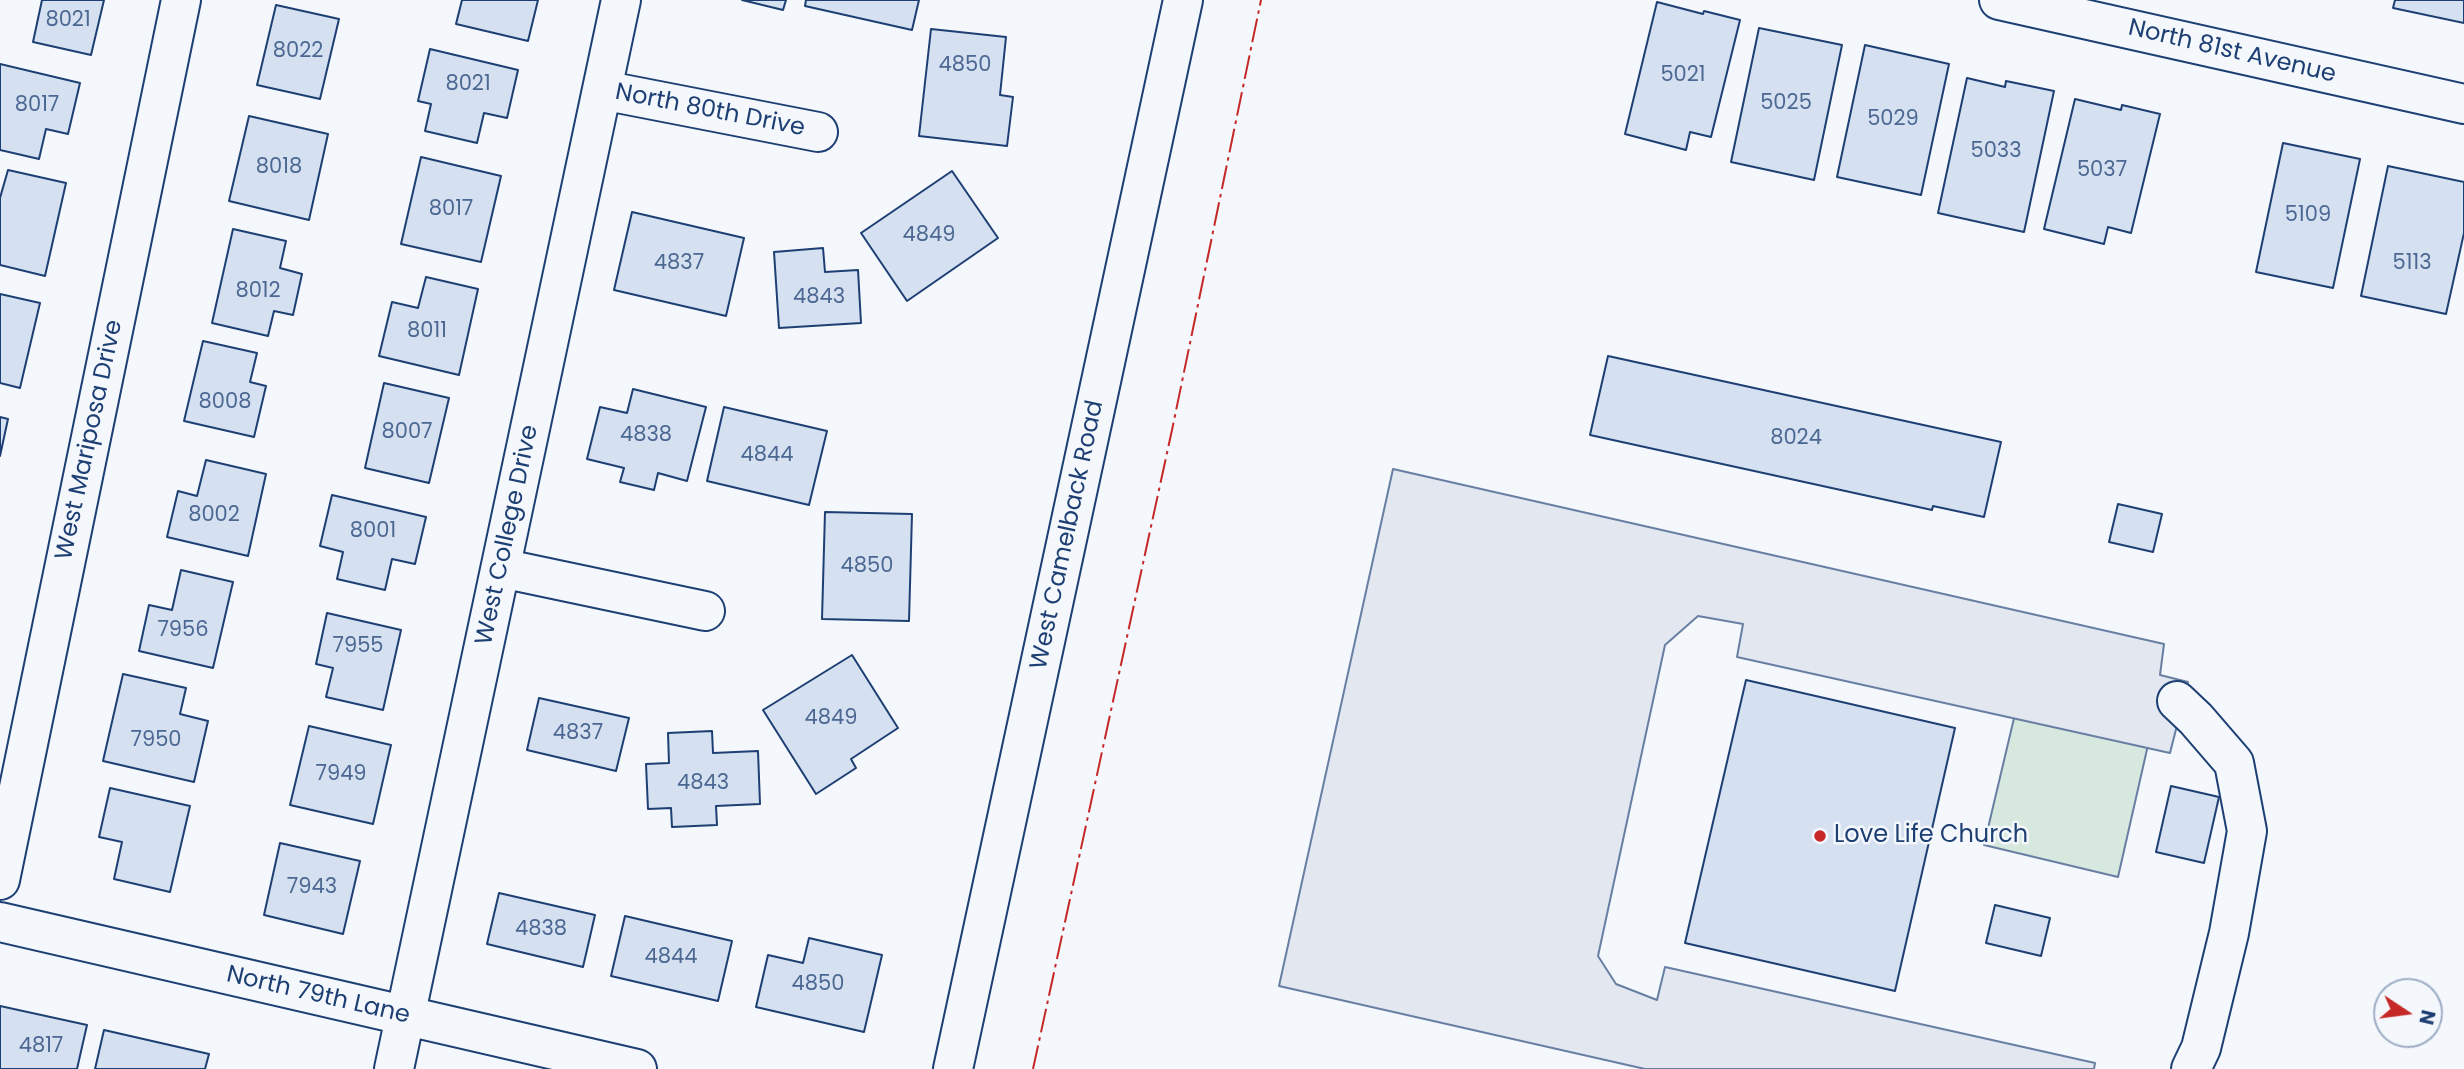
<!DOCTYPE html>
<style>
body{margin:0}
#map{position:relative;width:2464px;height:1069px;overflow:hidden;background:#f4f7fb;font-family:Poppins,sans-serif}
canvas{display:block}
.north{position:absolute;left:2373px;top:978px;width:70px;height:70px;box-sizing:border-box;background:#f4f7fb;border:2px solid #9eadc5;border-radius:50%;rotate:103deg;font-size:19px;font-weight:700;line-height:28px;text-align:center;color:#1d3f73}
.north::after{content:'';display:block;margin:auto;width:24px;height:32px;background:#c62828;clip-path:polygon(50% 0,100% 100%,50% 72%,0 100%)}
</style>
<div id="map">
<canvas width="2464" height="1069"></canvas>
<div class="north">N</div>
</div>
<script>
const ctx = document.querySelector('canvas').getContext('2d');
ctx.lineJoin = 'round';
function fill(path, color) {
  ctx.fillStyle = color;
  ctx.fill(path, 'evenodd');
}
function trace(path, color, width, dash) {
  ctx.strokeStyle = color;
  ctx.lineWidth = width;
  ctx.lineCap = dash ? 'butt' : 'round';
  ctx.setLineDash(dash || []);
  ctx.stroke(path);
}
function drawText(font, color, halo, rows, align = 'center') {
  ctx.font = font + ' Poppins,sans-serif';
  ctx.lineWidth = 5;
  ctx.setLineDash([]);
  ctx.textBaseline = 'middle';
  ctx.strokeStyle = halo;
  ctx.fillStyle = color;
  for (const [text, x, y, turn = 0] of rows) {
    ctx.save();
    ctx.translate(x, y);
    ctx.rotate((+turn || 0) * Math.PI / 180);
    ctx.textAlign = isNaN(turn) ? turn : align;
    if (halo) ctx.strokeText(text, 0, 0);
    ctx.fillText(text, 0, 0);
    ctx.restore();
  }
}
const green = new Path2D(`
 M2015,714l133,31 -30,132 -134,-32z`);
fill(green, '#d7e8df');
trace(green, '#687fa3', 2);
const parking = new Path2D(`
 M1393,469l771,175 -4,31 28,7 -18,71 -433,-96 6,-33 -45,-8 -33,29 -67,311 18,28 41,16 8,-33 430,96 -1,6h-449l-366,-83z`);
fill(parking, '#e3e8f0');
trace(parking, '#687fa3', 2);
const building = new Path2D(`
 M42,0h62l-13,55 -58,-13z
 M462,0h76l-10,41 -72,-17z
 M742,0h44l-3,10z
 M806,0h113l-7,30 -107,-24z
 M2395,0h69v23l-71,-15z
 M1657,2l46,12 1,-3 36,9 -29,117 -21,-5 -4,18 -61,-16z
 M276,5l63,14 -19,80 -63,-14z
 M1759,28l83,17 -28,135 -83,-18z
 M931,29l75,8 -6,58 13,2 -6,49 -88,-10z
 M1865,45l84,19 -28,131 -84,-18z
 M430,49l88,21 -11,48 -23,-5 -7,30 -52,-12 6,-27 -13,-3z
 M0,64l80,19 -12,51 -22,-5 -7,30 -39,-9z
 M1967,78l38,9 1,-6 48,10 -30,141 -86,-19z
 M2075,99l46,11 1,-5 38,9 -29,119 -23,-6 -4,17 -60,-15z
 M249,116l79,18 -19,86 -80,-19z
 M2283,143l77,16 -27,129 -77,-16z
 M421,157l80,19 -20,86 -80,-18z
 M2388,166l76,16v51l-18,81 -85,-18z
 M8,170l58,13 -21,93 -45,-11v-67z
 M952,171l46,67 -91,63 -46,-68z
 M632,212l112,26 -18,78 -112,-26z
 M233,229l53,12 -6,27 22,6 -9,41 -19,-4 -6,25 -56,-13z
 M823,248l2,24 33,-2 3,53 -82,5 -5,-76z
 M426,277l52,12 -19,86 -80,-19 13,-54 26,6z
 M0,294l40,9 -20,85 -20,-5z
 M203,341l54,12 -7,29 16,4 -12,51 -70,-16z
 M1608,356l393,86 -17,75 -51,-11 -1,4 -342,-75z
 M384,383l65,15 -20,85 -64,-15z
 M633,389l73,18 -19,74 -29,-8 -4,17 -34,-8 4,-14 -37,-9 13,-52 27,6z
 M724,407l103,24 -18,74 -102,-24z
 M0,417l8,2 -8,37z
 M206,460l60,14 -18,82 -81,-19 11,-46 19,5z
 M332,495l94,22 -11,47 -23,-5 -7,31 -48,-11 6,-27 -23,-6z
 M2118,504l44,10 -9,38 -44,-10z
 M825,512l87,2 -3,107 -87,-2z
 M181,570l52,12 -20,86 -74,-17 10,-46 23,5z
 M327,613l74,17 -18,80 -57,-13 7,-29 -17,-4z
 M852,655l46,73 -47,31 5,9 -40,26 -53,-84z
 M123,674l63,14 -6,26 28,7 -14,61 -91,-21z
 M1746,680l209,48 -60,263 -210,-48z
 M539,698l90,20 -13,53 -89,-21z
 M309,726l82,19 -18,79 -83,-19z
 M712,731l1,22 45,-2 2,53 -44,2 1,19 -45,2 -1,-19 -23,1 -2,-45 23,-1 -1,-30z
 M2171,786l48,11 -15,66 -48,-11z
 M110,788l80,18 -20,86 -56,-13 8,-37 -23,-5z
 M280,843l80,18 -17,73 -79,-19z
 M499,893l96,22 -12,52 -96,-23z
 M1995,905l55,13 -9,38 -55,-13z
 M625,916l107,25 -14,60 -107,-25z
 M809,938l73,17 -18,77 -108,-25 12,-52 35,8z
 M0,1006l87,19 -10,44h-77z
 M104,1030l105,24 -4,15h-110z`);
fill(building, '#d5e0f0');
trace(building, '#1d3f73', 2);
const minor = new Path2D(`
 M1999,0l465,104
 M602,90l216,42
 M501,568l204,43
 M2177,701l19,18 38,44 13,68 -18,102 -28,115 -10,21
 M0,880l181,-880
 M0,922l637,147
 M394,1069l227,-1069`);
const major = new Path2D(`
 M953,1069l230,-1069`);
trace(minor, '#1d3f73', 42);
trace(major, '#1d3f73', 42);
trace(minor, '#f4f7fb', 38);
trace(major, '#f4f7fb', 38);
trace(new Path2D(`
 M1033,1069l139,-639 89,-430`), '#c62828', 2, [24, 5, 3.5, 5]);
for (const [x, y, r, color] of [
 [1820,836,7,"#c62828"]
]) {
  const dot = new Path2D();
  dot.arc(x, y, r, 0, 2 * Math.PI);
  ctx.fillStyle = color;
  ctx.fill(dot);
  trace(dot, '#f4f7fb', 2.5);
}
drawText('21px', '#4b6792', null, [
 ["8021",68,21],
 ["8022",298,52],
 ["4850",965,66],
 ["5021",1683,76],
 ["8021",468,85],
 ["5025",1786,104],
 ["8017",37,106],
 ["5029",1893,120],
 ["5033",1996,152],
 ["8018",279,168],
 ["5037",2102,171],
 ["8017",451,210],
 ["5109",2308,216],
 ["4849",929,236],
 ["4837",679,264],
 ["5113",2412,264],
 ["8012",258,292],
 ["4843",819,298],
 ["8011",427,332],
 ["8008",225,403],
 ["8007",407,433],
 ["4838",646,436],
 ["8024",1796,439],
 ["4844",767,456],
 ["8002",214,516],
 ["8001",373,532],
 ["4850",867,567],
 ["7956",183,631],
 ["7955",358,647],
 ["4849",831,719],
 ["4837",578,734],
 ["7950",156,741],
 ["7949",341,775],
 ["4843",703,784],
 ["7943",312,888],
 ["4838",541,930],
 ["4844",671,958],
 ["4850",818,985],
 ["4817",41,1047]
]);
drawText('24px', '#1d3f73', '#f4f7fb', [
 ["North 81st Avenue",2232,52,13],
 ["North 80th Drive",710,111,11],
 ["West Mariposa Drive",90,440,-78],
 ["West College Drive",508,535,-78],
 ["West Camelback Road",1068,535,-78],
 ["North 79th Lane",318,996,13]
]);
drawText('24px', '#1d3f73', '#f4f7fb', [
 ["Love Life Church",1834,836]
], 'left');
</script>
